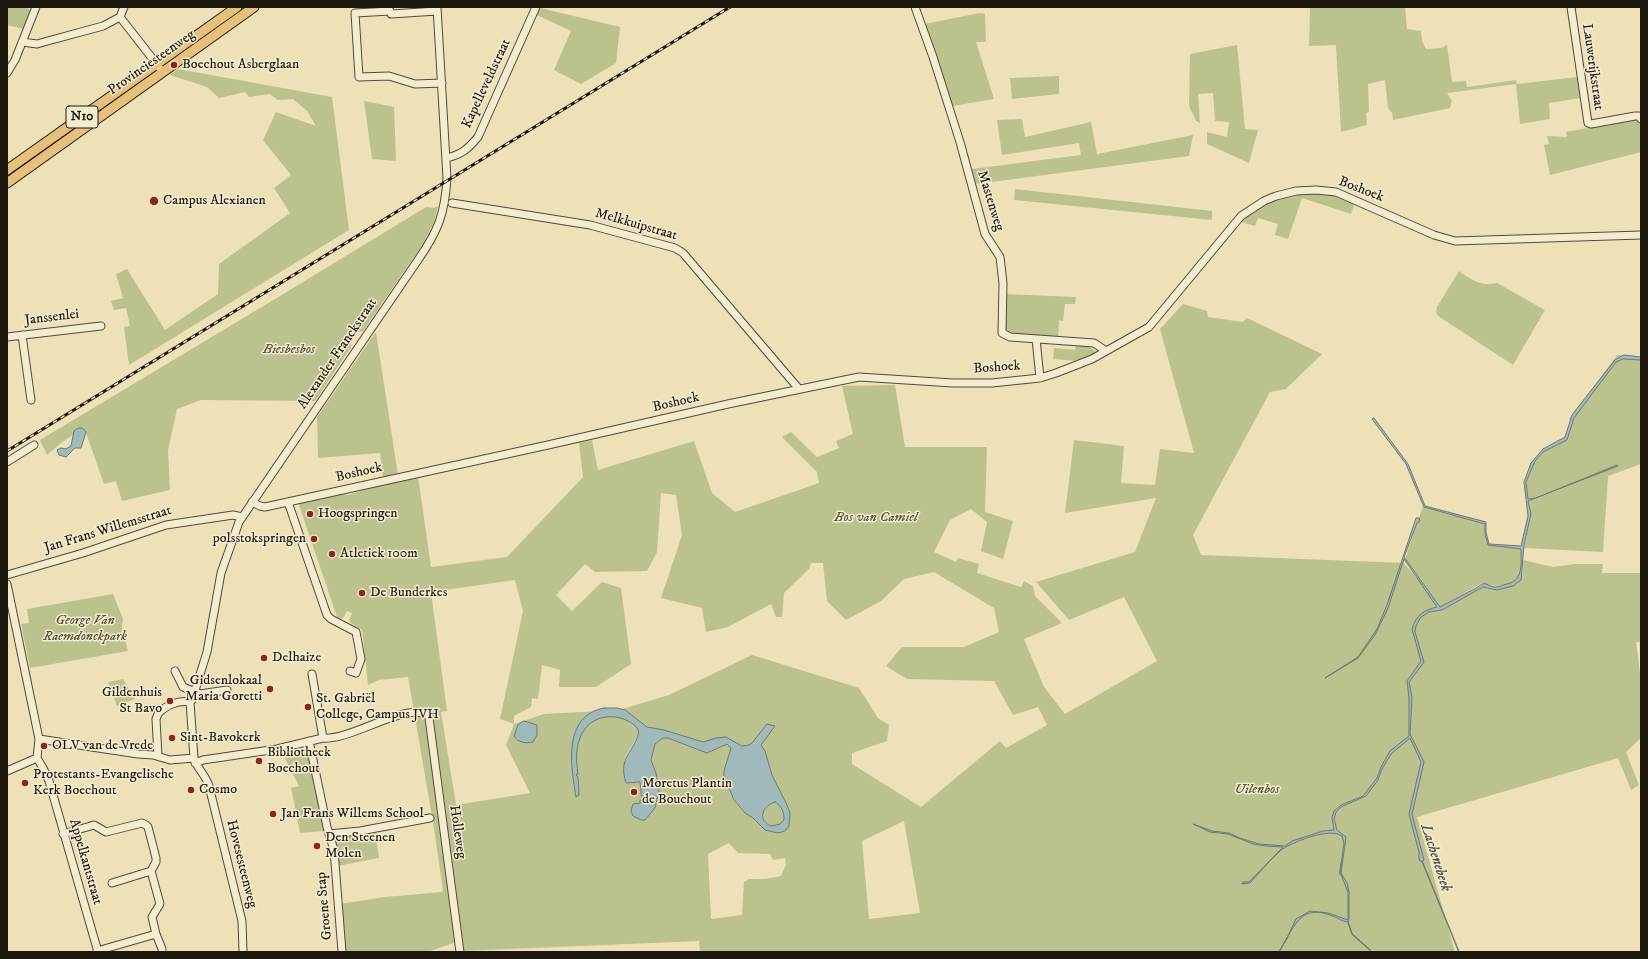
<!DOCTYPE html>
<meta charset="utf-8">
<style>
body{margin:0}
#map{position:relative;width:1648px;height:959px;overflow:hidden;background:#eee1b8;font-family:"IM FELL DW Pica",serif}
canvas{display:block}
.frame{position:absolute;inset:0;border:8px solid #1e170d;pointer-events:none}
</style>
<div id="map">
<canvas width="1648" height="959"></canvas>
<div class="frame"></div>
</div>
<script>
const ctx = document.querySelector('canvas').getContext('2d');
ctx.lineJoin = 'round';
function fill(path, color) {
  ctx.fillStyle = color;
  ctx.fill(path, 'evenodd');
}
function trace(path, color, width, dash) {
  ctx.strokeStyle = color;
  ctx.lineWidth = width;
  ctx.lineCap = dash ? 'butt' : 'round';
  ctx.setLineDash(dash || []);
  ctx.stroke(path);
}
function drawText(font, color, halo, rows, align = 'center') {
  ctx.font = font + ' "IM FELL DW Pica",serif';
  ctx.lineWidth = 3;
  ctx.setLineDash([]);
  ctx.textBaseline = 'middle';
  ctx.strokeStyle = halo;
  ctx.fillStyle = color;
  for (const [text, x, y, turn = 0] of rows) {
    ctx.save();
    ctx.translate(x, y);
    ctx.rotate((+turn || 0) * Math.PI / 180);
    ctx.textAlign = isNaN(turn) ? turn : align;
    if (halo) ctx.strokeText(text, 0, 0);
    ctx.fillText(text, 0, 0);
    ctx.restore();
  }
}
fill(new Path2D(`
 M7,7h22l-1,2 3,1 -7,19 -17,-4z
 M1310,7h95l2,22 14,2 1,10 4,8 15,-1 6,-3 5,37 14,-1 1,6 49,-7 1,4 60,-7 4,21 -32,5 1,16 -30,5 -4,-40 -69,9 5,8 -2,7 -57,12 -1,-7 -4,-5 -3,-28 -17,4 1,28 -3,1 1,12 -26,7 -5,-87 -27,1z
 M540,8l80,19 -4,36 -35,21 -27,-14 17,-39 -34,-16z
 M980,13l5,1 1,28h-10l18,57 -41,7 -28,-82z
 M1237,45l8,84 13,1 -9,33 -42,-19v-12l20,5 2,-15 -14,-1 -2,-28 -15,1 2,29 -4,-2 -7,-15 1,-52z
 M178,69l154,28 17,133 -220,135 -5,-38 6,-1 -4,-18 -12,2 -3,-9 12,-3 -7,-24 11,-5 38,61 53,-36 1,-30 71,-51 -16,-25 17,-13 -28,-35 13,-28 40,14 -9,-15 -14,-12 -15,1 -8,-6 -21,3 -4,-5 -26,6 -12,-11 -37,-12z
 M1059,76v18l-47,5 -2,-21z
 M364,101l30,6 2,54 -24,-2z
 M1022,119l3,18 66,-15 6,32 96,-19 -4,21 -213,28 -4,-15 109,-14 -2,-12 -77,12 -5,-35z
 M1635,119l4,2 2,7v24l-91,23 -6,-30 5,-1 -2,-8 20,1 -1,-5z
 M1015,189l197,22v9l-198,-20z
 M1316,193l23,3 16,6 -4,12 -49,-16 -14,41 -13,-4 3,-11 -20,-6 -3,8 -14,-4c18,-22 48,-27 75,-29z
 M438,206l-4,16 -11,22 -60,87 -11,2 -1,14 -36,54 -114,-1 -24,9 -9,41 2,40 -48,11 -6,-20 -12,3 -20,-57 -23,16 -14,12 -7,-15 245,-147 141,-86 8,1z
 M1459,271c12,9 24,16 38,12l48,27 -32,55 -75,-49 -2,-4 1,-5z
 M1005,294l71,3 -1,7h-10l-2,17 -4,-1 -1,18 -45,-3 -8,-3z
 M1183,304l24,7 1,6 35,5 4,-4 75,36 -36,35 -16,3 -77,143 8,20 203,8 30,36 -29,-40 18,-53 3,2 58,15 2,1 -1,10 3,11 33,4c0,8 2,22 -3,29 -6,11 -27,8 -36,5l-41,24 2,2 40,-22 8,2 22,-3 5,-3 4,-6 1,-17 30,7 21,-3h29l-1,9h39v69h-5l5,39v57l-15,14 13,33 -8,5 -13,-32 -201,59 38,135h-755l-1,-11 -237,10 -2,-10 -33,11h-85l-2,-48 45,-7 57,-5 1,-2 -10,-68 -25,-145 -29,3 -11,5 -6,-55 -11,-7 -2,-3 3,-7 -5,-2 -3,6 -3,2 -4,-2 -38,-112 5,-4 41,-7 3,1c22,-7 46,-14 70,-19l13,91 76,-10 76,-80 -4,-35 13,-2 6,30 96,-29 18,52 23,19 84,-29 -2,-11 -35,-35 9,-5 26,25 22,-9 -3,-7 17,-7 -11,-48 53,-1 10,62h82l-2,65 28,9 -10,38 -22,-8 6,-29 -16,-13 -21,11 -16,32 22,10 2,-4 21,6 -2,9 44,14 3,-6 9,5 2,10 27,27 -38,16 20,48 21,27 92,-53 -33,-64 -55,23 -33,-38 99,-30 21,-54 -91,15 9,-73 50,6 -3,37 34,2 5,-36 34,4 -34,-124zM661,493l15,2 6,40 -21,63 41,10 4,24 22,-5 43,-23 5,13h6l2,-24 25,-24 2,-6h12l4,38 19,19 35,-19 23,-22 30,-7 60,36 5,24 -35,15h-62l-16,19 21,13 87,2 19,34 25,-8 9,18 -41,23 -6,-7 -79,66 -69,-43v-11l35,-12 2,-16 -11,-7 -19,-30 -107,-33 -83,40 -50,15 -75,4 -30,10v-8l17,-9 1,-9 6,1 4,-34 18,5 -1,17h37l35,-23 -10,-76 -19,-6 -30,29 -16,-16 29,-31 10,8 52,-1 10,-19zM515,580l8,31 -23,108 14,5 -8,21 24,48 -74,12 -15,-93 6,-1 -16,-119zM767,724l7,2 -13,19 4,6 7,24 16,32 2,6 -5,18c-17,5 -21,-4 -32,-14 -7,-5 -14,-8 -19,-17 -5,-8 -7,-20 -10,-29l7,-23 -4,-4 -20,9 -39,-15h-5l-8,6 -4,15 5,14 3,11 -2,18 -16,18 -8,-4 -2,-5 2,-7 7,-1 2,-3 -2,-18 -14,1c-1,-6 -3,-13 -2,-19 1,-11 11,-20 15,-32l8,-5 17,3 39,12 13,-4 26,8 7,-1 3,-2zM904,821l16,92 -51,6 -7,-78zM729,843l9,10 32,1 3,6 12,-2 1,7 -5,11 -16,3h-16l-5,3 -2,33 -31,4 -3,-65z
 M376,332l22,143 -15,2 -3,-24 -62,5 -1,-41z
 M1076,346c7,0 16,-1 20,7l-17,8 -26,-2 1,-11 21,2z
 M1617,355l24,2v107l-33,12 -5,76 -79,-4 7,-34 -3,-13 10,-3 80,-32 -82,32 -8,1 -2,-17 9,-21 8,-9 25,-14 5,-16 -4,-3z
 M113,594l10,25 -1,8 6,24 -98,17 -9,-44 8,-1 -2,-14z
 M123,679l12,20 -18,7 -9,-24z
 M308,749l17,82 -25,2 -9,-45 8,-2 -14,-27 2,-6z
 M775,802c7,4 9,10 9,18l-4,4 -9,2c-14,-6 -9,-20 4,-24z
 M375,830l4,28 -42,8 -5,-27 2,-3z`), '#bcc28d');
const water = new Path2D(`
 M1624,355l17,2v3l-18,-1 -7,3 -42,56 -7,22 -24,12 -8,9 -9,21 2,17 8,-1 81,-33 1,1 -90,35 3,13 -7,31 -3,35 -8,6 -16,4 -14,-3 -41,23 -13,2 -8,5 -5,9 -1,6 9,30 -15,20 3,16 -2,36 14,28 -12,52 12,46 -2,2 -3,-2v-8l-10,-38 12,-52 -11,-24 -19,16 -9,15 -4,11 -12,16 -25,11 -5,5 -2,7 3,11 9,7 -5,36 6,10 2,9v29c-5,2 -9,-2 -14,-4 -28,-12 -37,0 -49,23l10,-21 14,-8 18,2 20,7v-28l-8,-20 4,-29 -2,-7c-12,-9 -51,6 -62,15 -10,9 -20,21 -30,32l-8,1 1,-2h6l34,-35 -17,-1 -13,-2 -25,-10 -18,-2 -17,-8 19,7 17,2 11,5 19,6 26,2 7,-5 31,-10 11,-1 -2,-12 2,-7 7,-6 22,-9 14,-18 4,-11 9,-16 19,-15v-38l-2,-17 14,-20 -9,-32c4,-14 12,-19 25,-22l-33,-48 -16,49 -13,27 -17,23 -33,20 33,-21 19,-28 10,-24 29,-87h3l1,3 -3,2 -13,34 36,50 38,-20c7,-7 9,-1 17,0 4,0 8,-2 12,-3 17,-4 14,-21 14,-35l-33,-4 -3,-11v-10l-61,-17 -18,-43 -34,-45 2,-1 34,46 17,42 61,16v10l3,12 32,2 7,-30 -4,-34 7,-19 12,-14 22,-12 7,-22 43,-55z
 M79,428h4l3,4 -5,16h-6l-9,9 -7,-2 -2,-5 4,-2 5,1 5,-3 3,-15z
 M604,708h13l8,2 22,17 17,3 39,12 13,-4 10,-1 16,9 7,-1 3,-2 15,-19 8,2 -14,19 4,6 7,24 15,30 3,8 -1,13 -4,5 -7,2 -13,-3 -12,-12 -8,-5 -11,-13 -10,-24v-5l7,-23 -4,-4 -20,9 -39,-15h-5l-8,6 -4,16 5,13 3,18 -4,17 -10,12h-4l-8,-4 -2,-5 2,-7 7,-1v-3h2l-2,-18 -14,1c-2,-6 -3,-12 -2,-18 1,-10 18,-28 14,-36 -2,-3 -7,-7 -10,-8 -15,-8 -36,-5 -45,11 -8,13 -7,28 -5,42l-2,1 2,2 1,18 -3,2c-5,-31 -14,-81 28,-89zM775,802c7,4 9,10 9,18l-4,4 -9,2c-14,-6 -9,-20 4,-24z
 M524,721l13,4v10l-4,7c-7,2 -16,0 -19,-6l4,-11z`);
fill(water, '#a0babb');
trace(water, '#6c7975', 1);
trace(new Path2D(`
 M1422,861l37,91
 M1340,874l1,-10
 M1348,922l4,12 18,16
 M1279,952l8,-14`), '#6c7975', 1.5);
const minor = new Path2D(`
 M915,7l18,50 27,85 25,92 15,23 3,26 -1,50 8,4 84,6 12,8
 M1571,7l17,116 3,1 44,-8h4l2,3
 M437,11l-46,3 -1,-3 -35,2 4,64 30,-1 26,8 27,-1
 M120,17l39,50
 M22,42l15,2 7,-2 59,-16 17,-9 4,-10
 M7,73l8,-13 21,-53
 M446,158c15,-3 22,-9 32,-21l58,-130
 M452,203l138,22 85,23 8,5 116,136
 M22,335l9,65
 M7,337l94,-11
 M1036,339l4,39
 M7,462l27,-17
 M252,502l8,4 5,1 283,-62 180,-41 131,-27 94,6h39l48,-5 16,-5 36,-14 57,-32 92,-111 23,-15 12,-5 20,-5 20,-1 20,2 98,43 21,6 186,-6
 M288,502l39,113 4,4 25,13 5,27 -5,14 -6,-2
 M7,575l76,-22 83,-28 67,-10 9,2
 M7,584l32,155 -2,19
 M175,671l8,16 17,7 27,-4
 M312,674l11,64
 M190,702l2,-2 15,-48 14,-79 18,-51 179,-262c20,-29 27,-46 29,-82l-10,-171
 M190,702l4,56c3,11 12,17 15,28l33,135 1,31
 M39,739l99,15 15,1 17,5 24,-2
 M309,741l18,86 7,23 8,102
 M158,756l-2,-37 2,-5c8,-9 20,-14 32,-12
 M37,758l6,10 6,13 49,171
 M195,763l8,-3 74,-11 46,-11c28,3 85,-38 106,-22v2l31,234
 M7,771l30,-13
 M63,834l31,-9 12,7 36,-9 4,2 2,2 8,31v4l-5,9 9,33 -8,13 4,17 -59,17
 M329,834l31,-3 70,-13
 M112,883l39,-12
 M156,934l6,15`);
const major = new Path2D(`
 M7,170l230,-163
 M7,183l247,-176`);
trace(minor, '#524a38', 9);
trace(major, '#1e170d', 11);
trace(minor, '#f4ecd1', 7);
trace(major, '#e7c07c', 9);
const rail = new Path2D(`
 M7,451l723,-444`);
trace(rail, '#1e170d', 3);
trace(rail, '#f4ecd1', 1.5, [4.5]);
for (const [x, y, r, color] of [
 [174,65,4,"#8f2418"],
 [154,201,5,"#8f2418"],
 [310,514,4,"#8f2418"],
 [314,539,4,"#8f2418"],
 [332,554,4,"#8f2418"],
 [362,593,4,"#8f2418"],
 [264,658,4,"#8f2418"],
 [270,689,4,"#8f2418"],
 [170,701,4,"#8f2418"],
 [308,707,4,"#8f2418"],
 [172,738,4,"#8f2418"],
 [44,746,4,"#8f2418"],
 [259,761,4,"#8f2418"],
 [25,783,4,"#8f2418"],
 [191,790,4,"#8f2418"],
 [634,792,4,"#8f2418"],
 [273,814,4,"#8f2418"],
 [317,846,4,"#8f2418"]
]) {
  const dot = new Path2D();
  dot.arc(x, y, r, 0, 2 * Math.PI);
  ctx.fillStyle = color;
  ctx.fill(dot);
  trace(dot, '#f4ecd1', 1.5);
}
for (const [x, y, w] of [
 [82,117,32]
]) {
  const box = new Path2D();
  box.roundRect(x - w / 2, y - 11, w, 22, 3);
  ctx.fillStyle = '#f4ecd1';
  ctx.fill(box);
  trace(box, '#1e170d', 1);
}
drawText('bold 13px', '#1e170d', null, [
 ["N10",82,117]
]);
drawText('14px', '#1e170d', '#f4ecd1', [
 ["Provinciesteenweg",152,63,-35],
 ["Lauwerijkstraat",1592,67,82],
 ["Kapelleveldstraat",487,84,-65],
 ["Boshoek",1361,190,21],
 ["Mastenweg",990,201,73],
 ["Melkkuipstraat",636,225,16],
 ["Janssenlei",52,318,-7],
 ["Alexander Franckstraat",338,354,-56],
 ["Boshoek",997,368,-4],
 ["Boshoek",676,403,-13],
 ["Boshoek",359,473,-13],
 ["Jan Frans Willemsstraat",108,530,-17],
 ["Holleweg",457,832,82],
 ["Appelkantstraat",85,862,74],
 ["Hovesesteenweg",241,864,76],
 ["Groene Stap",325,906,-95]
]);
drawText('14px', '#1e170d', '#f4ecd1', [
 ["Boechout Asberglaan",182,65],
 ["Campus Alexianen",163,201],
 ["Hoogspringen",318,514],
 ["polsstokspringen",306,539,"right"],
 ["Atletiek 100m",340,554],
 ["De Bunderkes",370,593],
 ["Delhaize",272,658],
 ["Gidsenlokaal",262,681,"right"],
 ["Maria Goretti",262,697,"right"],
 ["Gildenhuis",162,693,"right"],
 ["St Bavo",162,709,"right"],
 ["St. Gabriël",316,699],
 ["College, Campus JVH",316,715],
 ["Sint-Bavokerk",180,738],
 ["OLV van de Vrede",52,746],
 ["Bibliotheek",267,753],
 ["Boechout",267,769],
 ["Protestants-Evangelische",33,775],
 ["Kerk Boechout",33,791],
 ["Moretus Plantin",642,784],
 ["de Bouchout",642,800],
 ["Cosmo",199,790],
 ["Jan Frans Willems School",281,814],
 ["Den Steenen",325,838],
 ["Molen",325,854]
], 'left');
drawText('italic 14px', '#55533a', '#f4ecd1', [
 ["Biesbesbos",289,350],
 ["Bos van Camiel",876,518],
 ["George Van",85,621],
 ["Raemdonckpark",85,637],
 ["Uilenbos",1257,790]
]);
drawText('italic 15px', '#4c504a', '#f4ecd1', [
 ["Lachenebeek",1435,858,72]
]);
</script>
